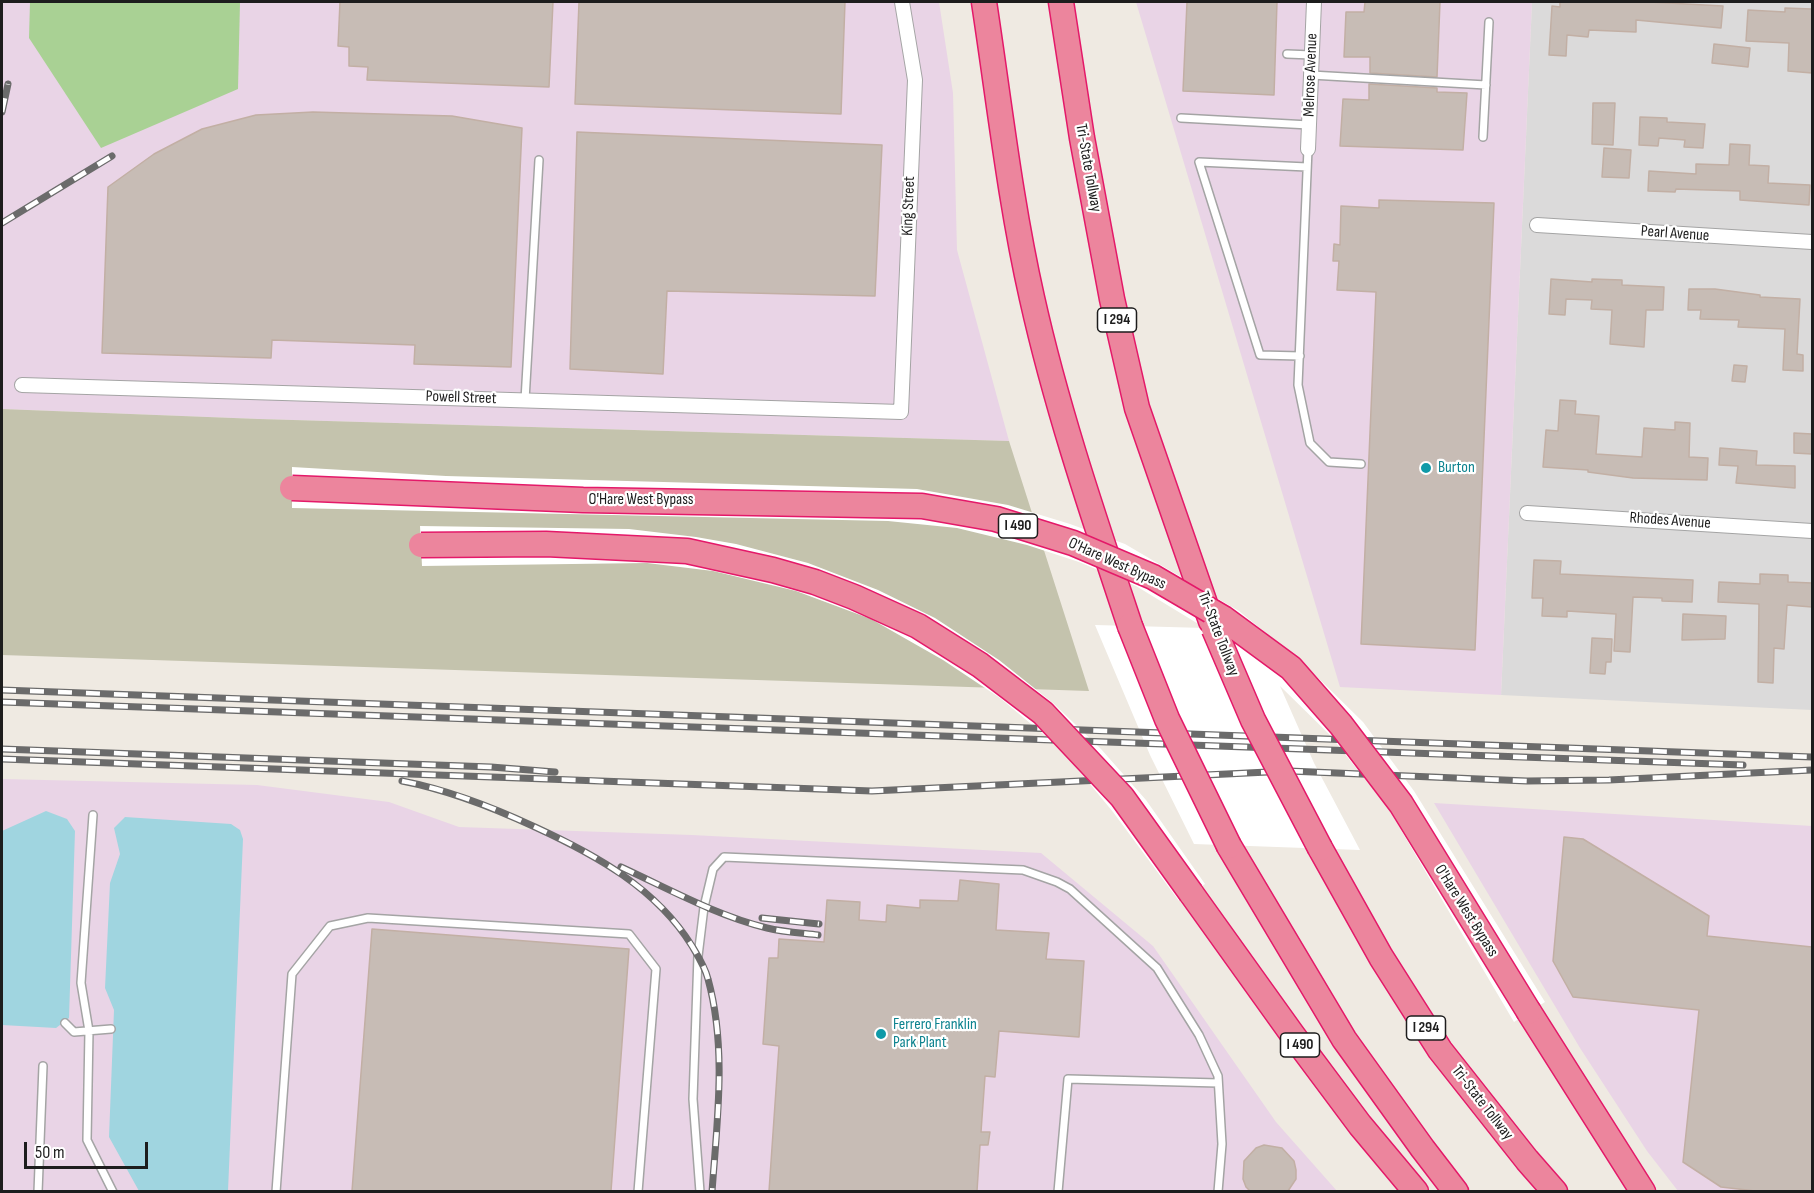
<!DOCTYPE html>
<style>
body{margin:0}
#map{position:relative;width:1814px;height:1193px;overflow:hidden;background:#efeae2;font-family:"Sofia Sans Condensed",sans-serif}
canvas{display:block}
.frame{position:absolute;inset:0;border:3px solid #1d1d1d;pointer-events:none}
.scale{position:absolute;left:24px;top:1142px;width:124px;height:27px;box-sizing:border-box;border:3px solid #1d1d1d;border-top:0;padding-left:8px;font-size:18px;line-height:21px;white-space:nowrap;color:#1d1d1d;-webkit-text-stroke:4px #fff;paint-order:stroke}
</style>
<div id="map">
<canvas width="1814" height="1193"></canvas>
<div class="frame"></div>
<div class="scale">50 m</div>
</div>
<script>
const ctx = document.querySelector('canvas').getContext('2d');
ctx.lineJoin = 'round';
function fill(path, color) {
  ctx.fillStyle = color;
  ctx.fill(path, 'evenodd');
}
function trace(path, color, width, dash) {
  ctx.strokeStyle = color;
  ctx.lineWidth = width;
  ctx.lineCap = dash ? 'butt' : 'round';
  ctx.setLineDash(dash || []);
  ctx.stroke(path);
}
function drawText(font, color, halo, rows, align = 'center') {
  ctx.font = font + ' "Sofia Sans Condensed",sans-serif';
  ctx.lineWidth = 4.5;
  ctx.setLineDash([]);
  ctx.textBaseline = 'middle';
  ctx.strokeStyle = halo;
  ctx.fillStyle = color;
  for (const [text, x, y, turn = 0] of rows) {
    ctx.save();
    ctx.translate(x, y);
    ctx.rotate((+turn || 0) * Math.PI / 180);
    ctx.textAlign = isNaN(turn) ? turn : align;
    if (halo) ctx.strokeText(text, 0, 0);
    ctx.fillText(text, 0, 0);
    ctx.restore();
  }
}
fill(new Path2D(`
 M1532,2h280v708l-311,-15z`), '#dbdada');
fill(new Path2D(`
 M2,2h937l14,91 4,157 52,191 -750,-22 -257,-10z
 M1136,2h396l-31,693 -161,-8z
 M2,779l255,6 132,17 70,25 233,8 349,18 112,93 123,176 61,69 -1335,1z
 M1434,803l378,23v365h-134l-31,-40 -67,-103z`), '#e9d4e6');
fill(new Path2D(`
 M2,409l257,10 750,22 80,250 -1087,-36z`), '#c4c3ad');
fill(new Path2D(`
 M30,2h210l-2,87 -137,59 -72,-110z`), '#a9d194');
fill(new Path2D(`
 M46,811l21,8 8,12 -6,187 -13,10 -54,-3v-194z
 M125,817l106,7 9,6 3,9 -15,352h-89l-30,-54 5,-127 -9,-22 5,-105 10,-29 -6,-26z`), '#a0d5e0');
fill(new Path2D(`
 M292,467l154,9 471,13 91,16 62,19 55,20 114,67 66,54 58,57 51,69 131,211 -31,20 -126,-214 -59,-74 -49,-48 34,77 46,87 -166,-6 -44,-89 -55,-130 110,3 -69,-42 -57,-24 -52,-17 -70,-17 -69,-7 -596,-13z
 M420,526l209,3 67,8 40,7 72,19 70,27 57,28 64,42 54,43 48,46 45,51 59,84 -26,17 -66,-89 -52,-63 -61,-51 -57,-38 -72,-41 -75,-28 -83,-20 -66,-8 -225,3z`), '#fff');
const building = new Path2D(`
 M340,2h213l-4,85 -182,-7 1,-13 -19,-1v-19l-11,-1z
 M579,2h266l-4,112 -266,-10z
 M1187,2h90l-3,93 -91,-4z
 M1365,2h75l-3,75 -67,-4v-16h-26l2,-45h18z
 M1560,2h90l73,4 -2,22 -85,-8v12l-47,-2 -1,7 -21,-2 -1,21 -17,-1 3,-49 8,1z
 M1785,8l27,1v64l-24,-2 1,-28 -43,-2 2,-31 37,2z
 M1714,44l36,4 -2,19 -36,-4z
 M1369,84l68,4v4l30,1 -4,57 -123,-4 3,-47 26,1z
 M1593,103h22l-2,42 -21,-1z
 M313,112l139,4 70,12 -11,239 -97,-3 1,-19 -143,-5 -1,18 -169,-5 6,-166 46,-33 48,-25 54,-14z
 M1640,117l27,1v4l38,2 -2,24 -19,-1 1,-7 -26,-2 -1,8 -19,-1z
 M577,132l305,13 -7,151 -208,-5 -4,83 -93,-5z
 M1730,144l20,1 -1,20 20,1 -1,17 42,2 -1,20 -69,-5v-9l-64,-2 -1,3 -27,-1 1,-20 47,3v-10l33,1z
 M1604,148l27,2 -2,28 -27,-1z
 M1379,200l115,3 -19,447 -114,-6 15,-352 -39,-2 2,-29h-6l1,-17 6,1 1,-39 38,2z
 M1551,279l41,3v-3l30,1v5l42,2 -1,23h-17l-2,37 -34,-3 2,-34 -21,-1 1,-9 -26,-1 -1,16 -16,-1z
 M1689,289h26l45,6v2l40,2 -3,55 6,1v16l-20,-1 2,-41 -47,-2 1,-7 -39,-1 1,-9h-13z
 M1734,365l13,1 -2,16 -13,-1z
 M1560,400l16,1 -1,13 24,2 -3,38 46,3 2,-29 31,2v-8l15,1 -1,34 19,1 -1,22 -74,-2 -45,-6v-2l-45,-3 3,-37 12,1z
 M1794,433l18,1v20l-18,-1z
 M1720,448l37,3 -1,14 39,1v22l-59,-5 2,-17 -19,-1z
 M1534,560l27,1 -1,13 133,6 -1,22 -30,-1v-3l-29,-1 -3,55 -16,-1 2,-37 -49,-3v6l-25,-1 1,-18h-11z
 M1760,574l28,1v7l24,1v24l-25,-2 -3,44 -10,-1 -1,35 -15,-1 1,-78 -41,-2 1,-20 41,2z
 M1683,614l43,2 -1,23 -43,1z
 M1592,638l20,1 -1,23h-5l-1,12 -15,-1z
 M1564,837l19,2 126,77 -2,20 105,11v244h-57l-34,-4 -38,-25 16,-152 -126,-13 -20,-36z
 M960,880l39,4 -3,46 53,3 -3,26 38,2 -5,76 -80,-6 -4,46 -10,-1 -4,56h9l-2,13h-8l-3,46h-208l10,-145 -16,-2 6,-86h9l1,-19 45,3 3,-42 33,2 -1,18 27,2 1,-17 33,3v-8l38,1z
 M372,929l257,20 -18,242h-259z
 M1264,1145l18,3 12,13 2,9v9l-8,12h-38l-4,-4 -3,-8 1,-18 12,-13z`);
fill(building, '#c7bcb5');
trace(building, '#c2afa4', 1.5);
const service = new Path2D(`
 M1287,54l25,1
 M1311,75l175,10
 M1181,118l128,7
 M1483,137l6,-115
 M1308,149l-10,236 12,58 19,19 32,2
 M1300,356l-40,-1 -61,-193 108,5
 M525,400l14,-240
 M93,815l-12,168 8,48 -2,109 26,52
 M65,1023l9,9 37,-3
 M38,1192l5,-126
 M276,1192l16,-218 38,-48 38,-8 261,16 27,35 -18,223
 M700,1192l-7,-93 5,-143 6,-49 9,-38 11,-12 299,13 34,12 13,7 87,79 42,67 19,41 4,68 -4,48
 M1058,1192l10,-113 150,4`);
const minor = new Path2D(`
 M1308,149l6,-147
 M1537,225l275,17
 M22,385l879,27 14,-332 -13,-78
 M1527,513l285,18`);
const motorway = new Path2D(`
 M984,2c15,98 26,199 48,296 25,112 62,220 98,328
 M1061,2l21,136 30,161 25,109 74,213
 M1229,846l115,193 79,110 33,43
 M1320,848l61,109 59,93 87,110 28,32
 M1191,893l101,141 68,91 56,67
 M1529,1012l114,180`);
trace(service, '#a4a4a4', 10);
trace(minor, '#a4a4a4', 16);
trace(motorway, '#e41969', 27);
trace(service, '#fff', 7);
trace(minor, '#fff', 14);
trace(motorway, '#ec859d', 24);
const rail = new Path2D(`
 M2,112l6,-28
 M2,223l110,-67
 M2,690l1810,67
 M2,702l1741,63
 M2,749l489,18 64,5
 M2,759l870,32 417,-20 238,10 82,-1 203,-10
 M402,781c47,9 90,26 133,46 61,28 121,61 157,119 6,10 13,21 16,33 19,69 9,142 4,213
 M621,867c48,22 94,48 146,61 16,4 34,5 51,7
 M762,918l57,6`);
trace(rail, '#6b6b6b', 7);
trace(rail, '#fff', 4.5, [14]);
const motorwayBridge = new Path2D(`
 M292,488l291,12 339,6 74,13 77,24 80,34 70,41 68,50 50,57 60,79 128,208
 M421,545l125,-1 141,7 86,19 42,12 39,15 64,29 62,39 63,48 79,84 69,96
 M1130,626l37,93 62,127
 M1214,629l39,91 67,128`);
trace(motorwayBridge, '#e41969', 27, []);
trace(motorwayBridge, '#ec859d', 24);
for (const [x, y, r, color] of [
 [1426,468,6,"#0f9aa8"],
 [881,1034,6,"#0f9aa8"]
]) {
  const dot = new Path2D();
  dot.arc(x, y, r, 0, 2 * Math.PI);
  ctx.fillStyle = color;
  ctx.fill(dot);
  trace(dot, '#fff', 2);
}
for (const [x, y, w] of [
 [1117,320,39],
 [1018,526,39],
 [1426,1028,39],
 [1300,1045,39]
]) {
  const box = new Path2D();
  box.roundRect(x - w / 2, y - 12, w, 24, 4.5);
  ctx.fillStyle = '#fff';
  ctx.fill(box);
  trace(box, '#1d1d1d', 1.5);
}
drawText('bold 15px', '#1d1d1d', null, [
 ["I 294",1117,320],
 ["I 490",1018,526],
 ["I 294",1426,1028],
 ["I 490",1300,1045]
]);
drawText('16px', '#1d1d1d', '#fff', [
 ["Melrose Avenue",1311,75,-88],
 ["Tri-State Tollway",1088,168,80],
 ["King Street",909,206,-88],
 ["Pearl Avenue",1675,234,4],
 ["Powell Street",461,398,2],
 ["O'Hare West Bypass",641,500],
 ["Rhodes Avenue",1670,521,4],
 ["O'Hare West Bypass",1117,564,24],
 ["Tri-State Tollway",1218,634,69],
 ["O'Hare West Bypass",1466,911,58],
 ["Tri-State Tollway",1482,1103,52]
]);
drawText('16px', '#0d838f', '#fff', [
 ["Burton",1438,468],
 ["Ferrero Franklin",893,1025],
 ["Park Plant",893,1043]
], 'left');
</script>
